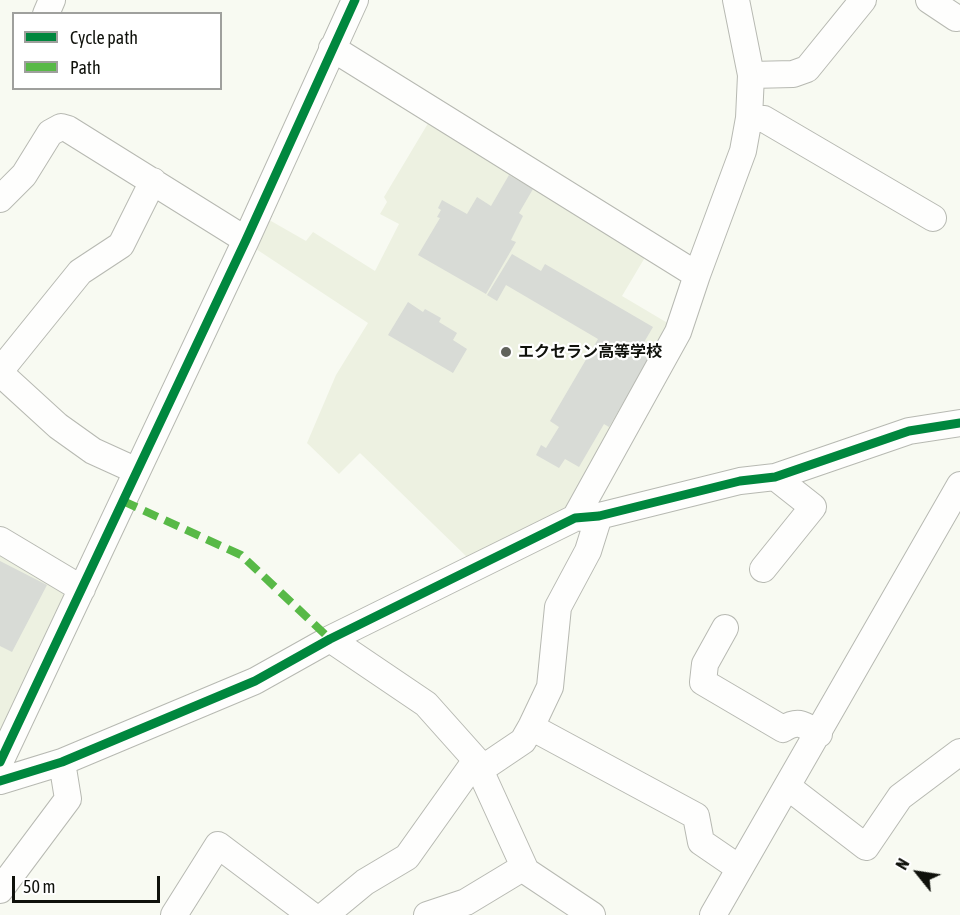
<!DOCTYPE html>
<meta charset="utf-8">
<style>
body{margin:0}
#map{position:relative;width:960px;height:915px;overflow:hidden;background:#f8faf2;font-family:"Asap Condensed",sans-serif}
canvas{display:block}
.legend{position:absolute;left:12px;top:12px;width:210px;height:78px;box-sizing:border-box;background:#fff;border:2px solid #9fa09d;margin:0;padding:8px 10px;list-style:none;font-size:18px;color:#0f110b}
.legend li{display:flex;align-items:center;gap:12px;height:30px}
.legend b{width:30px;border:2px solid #9fa09d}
.north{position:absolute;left:888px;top:843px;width:60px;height:60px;-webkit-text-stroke:4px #fff;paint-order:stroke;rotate:300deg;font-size:16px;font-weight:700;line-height:24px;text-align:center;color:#0f110b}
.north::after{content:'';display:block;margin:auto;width:21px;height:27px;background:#0f110b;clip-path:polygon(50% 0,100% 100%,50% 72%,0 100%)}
.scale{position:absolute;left:12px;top:876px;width:148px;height:27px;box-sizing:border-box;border:3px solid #0f110b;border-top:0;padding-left:8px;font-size:18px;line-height:21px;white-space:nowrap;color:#0f110b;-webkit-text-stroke:4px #fff;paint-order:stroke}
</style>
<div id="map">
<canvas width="960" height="915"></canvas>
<ul class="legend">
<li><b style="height:8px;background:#00873e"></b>Cycle path</li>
<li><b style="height:8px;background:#58b947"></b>Path</li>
</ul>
<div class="north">N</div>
<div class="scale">50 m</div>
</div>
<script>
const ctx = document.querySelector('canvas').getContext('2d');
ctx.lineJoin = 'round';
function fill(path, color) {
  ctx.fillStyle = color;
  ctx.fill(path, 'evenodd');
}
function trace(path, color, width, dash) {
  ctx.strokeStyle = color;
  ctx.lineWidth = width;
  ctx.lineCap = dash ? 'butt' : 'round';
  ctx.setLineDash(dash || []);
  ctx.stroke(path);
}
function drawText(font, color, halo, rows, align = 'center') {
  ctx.font = font + ' "Asap Condensed","Noto Sans JP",sans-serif';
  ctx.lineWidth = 4.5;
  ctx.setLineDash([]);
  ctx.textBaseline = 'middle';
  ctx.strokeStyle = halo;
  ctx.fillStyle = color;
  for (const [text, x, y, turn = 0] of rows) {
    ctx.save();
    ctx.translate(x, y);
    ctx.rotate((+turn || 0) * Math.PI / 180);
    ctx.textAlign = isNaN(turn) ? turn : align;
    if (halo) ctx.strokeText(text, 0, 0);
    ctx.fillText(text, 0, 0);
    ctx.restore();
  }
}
fill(new Path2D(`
 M433,115l217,134 -28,47 54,32 -100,175 -108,55 -108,-105 -21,21 -32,-31 29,-68 32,-52 -118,-78 14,-28 42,24 7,-9 62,39 24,-47 -19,-10 7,-12 -3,-5z
 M0,545l70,49 -70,147z`), '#edf1e1');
fill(new Path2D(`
 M509,175l24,14 -14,24 4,3 -12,24 5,2 -30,52 -68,-39 22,-37 -3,-1 4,-7 -3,-2 4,-8 25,14 10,-17 14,9z
 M512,254l29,17 4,-7 108,63 -10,17 11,6 -45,77 -5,-3 -25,43 -14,-8 -6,9 -23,-13 5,-10 5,3 13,-21 -9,-6 48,-82 -92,-54 -9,16 -10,-6z
 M408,302l15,10 2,-3 16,9 -2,4 18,11 -4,7 14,9 -14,24 -65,-38z
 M0,561l47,24 -35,67 -12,-6z`), '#d8dbd6');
const minor = new Path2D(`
 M929,0l27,18
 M46,14l6,-14
 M332,48l365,227
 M751,75l42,-1 14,-5 56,-69
 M749,118l15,1 169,99
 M0,199l24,-24 26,-42 11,-6 7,2 178,111
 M0,371l80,-99 41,-27 32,-64
 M0,373l58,53 35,25 44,20
 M575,518l103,-186 19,-57 46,-124 6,-33 2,-43 -15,-75
 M0,540l82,49
 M763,569l50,-62 -38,-30
 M725,628l-20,36 -2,18 80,47c16,-10 21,-4 36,5
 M330,639l96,65 50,56 4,10 43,-29 8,-14 19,-40 8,-80 30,-56 11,-35
 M531,727l165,89 5,26 38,26
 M0,762l246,-522 109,-240
 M480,770l46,101 66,44
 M0,781l62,-19 193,-81 75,-42 245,-121 24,-2 141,-35 35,-4 134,-46 51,-8
 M788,787l78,60 34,-50 60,-45
 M0,890l68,-91 -6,-37
 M174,915l44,-70 93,70
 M325,915l40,-33 42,-25 69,-97
 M427,915l39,-13 58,-35
 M713,915l247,-430`);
trace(minor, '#b7b9b2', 28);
trace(minor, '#fefefd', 26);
trace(new Path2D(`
 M123,501l118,54 89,84`), '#58b947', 8, [15, 8]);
trace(new Path2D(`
 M0,762l246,-522 109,-240
 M0,781l62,-19 193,-81 75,-42 245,-121 24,-2 141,-35 35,-4 134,-46 51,-8`), '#00873e', 9);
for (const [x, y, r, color] of [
 [506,352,6,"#61635c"]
]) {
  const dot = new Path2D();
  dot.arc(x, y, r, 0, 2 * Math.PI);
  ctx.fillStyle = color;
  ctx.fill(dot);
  trace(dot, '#fff', 2);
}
drawText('bold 16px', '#0f110b', '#fff', [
 ["エクセラン高等学校",518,352]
], 'left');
</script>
